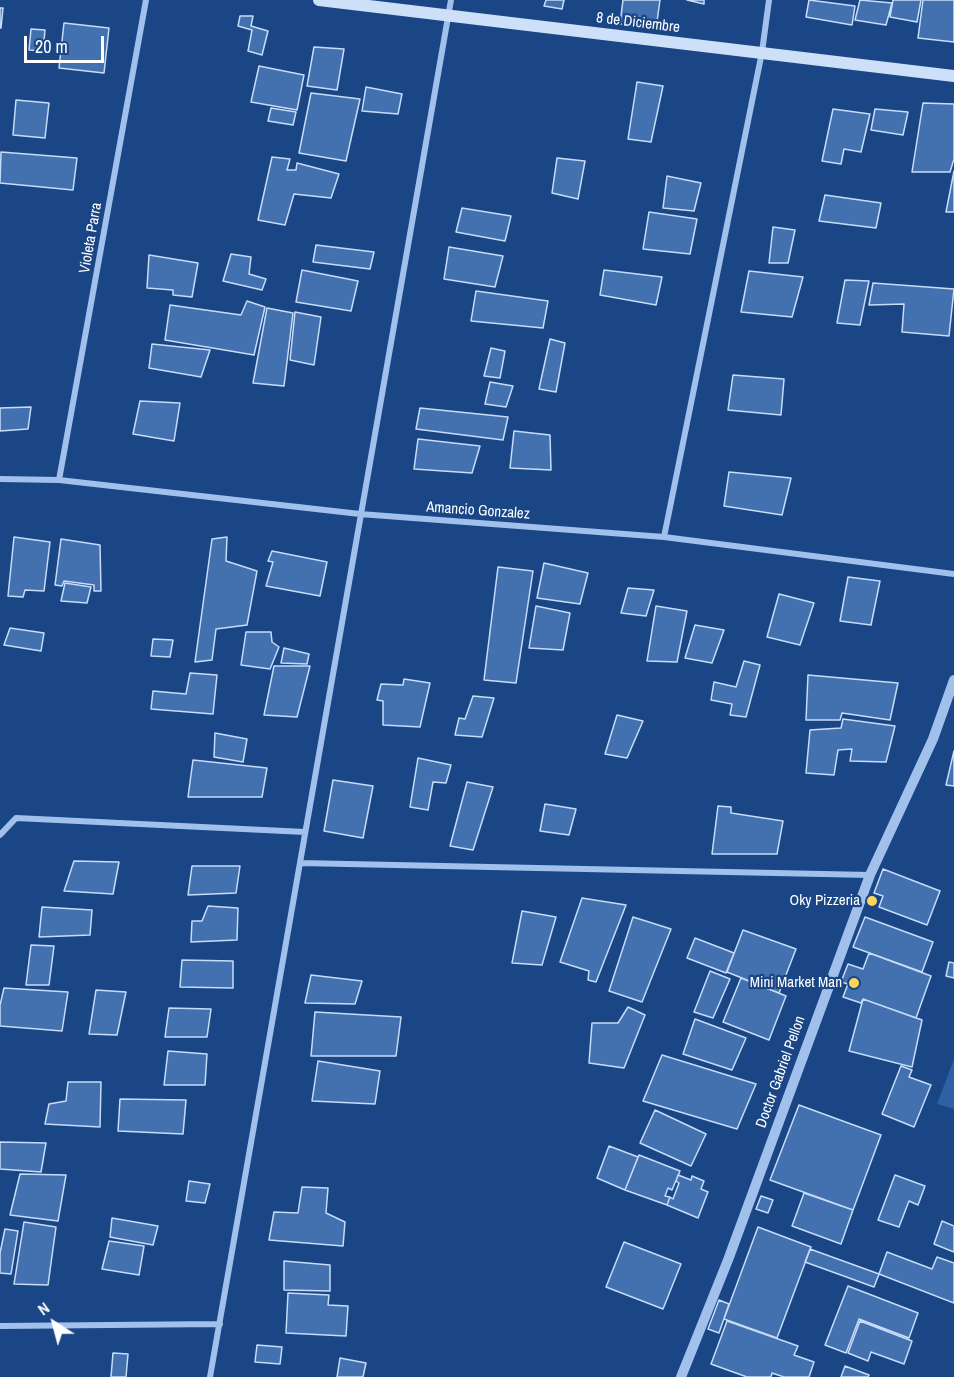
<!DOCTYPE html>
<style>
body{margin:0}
#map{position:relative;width:954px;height:1377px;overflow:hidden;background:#1a4686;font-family:"Archivo Narrow",sans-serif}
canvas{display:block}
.north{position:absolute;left:24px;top:1293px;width:60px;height:60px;-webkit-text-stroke:4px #1a4686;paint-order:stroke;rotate:324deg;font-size:16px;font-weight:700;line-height:24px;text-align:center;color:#fff}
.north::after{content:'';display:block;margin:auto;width:21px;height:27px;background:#fff;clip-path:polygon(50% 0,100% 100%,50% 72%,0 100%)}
.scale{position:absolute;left:24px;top:36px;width:80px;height:27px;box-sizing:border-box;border:3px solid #fff;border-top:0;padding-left:8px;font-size:18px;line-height:21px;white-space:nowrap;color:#fff;-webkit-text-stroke:4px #1a4686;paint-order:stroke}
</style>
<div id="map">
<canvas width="954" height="1377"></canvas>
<div class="north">N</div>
<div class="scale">20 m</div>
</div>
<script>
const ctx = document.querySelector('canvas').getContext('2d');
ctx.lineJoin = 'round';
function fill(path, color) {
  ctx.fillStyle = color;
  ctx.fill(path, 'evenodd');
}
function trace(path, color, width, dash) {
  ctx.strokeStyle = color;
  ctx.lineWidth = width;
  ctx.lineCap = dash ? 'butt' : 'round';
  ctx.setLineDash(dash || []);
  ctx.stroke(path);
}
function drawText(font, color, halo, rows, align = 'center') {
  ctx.font = font + ' "Archivo Narrow",sans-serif';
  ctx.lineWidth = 4.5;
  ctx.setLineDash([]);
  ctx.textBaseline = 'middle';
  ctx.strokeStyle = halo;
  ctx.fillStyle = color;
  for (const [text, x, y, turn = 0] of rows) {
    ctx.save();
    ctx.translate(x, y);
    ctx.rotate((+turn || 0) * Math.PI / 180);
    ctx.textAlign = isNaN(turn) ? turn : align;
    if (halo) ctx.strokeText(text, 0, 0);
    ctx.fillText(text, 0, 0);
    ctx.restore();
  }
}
fill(new Path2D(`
 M954,1059v50l-17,-5z`), '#2d60a4');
const building = new Path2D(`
 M546,0h18l-2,9 -18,-3z
 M623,0h37l-4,29 -36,-5z
 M687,0h17v4z
 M809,0l46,6 -3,19 -46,-8z
 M860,0l32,3 -6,22 -31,-5z
 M893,0h28l-4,22 -27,-5z
 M923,0h31v42l-36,-4z
 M0,8h3l-2,20h-1z
 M240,16h13l-2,10 17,5 -6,24 -14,-4 4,-21 -14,-4z
 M64,23l45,5 -5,45 -45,-5z
 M31,29l14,1 -2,21 -14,-1z
 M314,47l30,2 -7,41 -30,-4z
 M259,66l45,9 -7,35 -46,-8z
 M637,82l26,4 -12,56 -23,-3z
 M366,87l36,7 -4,20 -36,-3z
 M311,93l49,6 -14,62 -47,-8z
 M16,100l33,3 -4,35 -32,-3z
 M923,103l31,1v55l-4,13h-38z
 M271,108l25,4 -3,13 -25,-4z
 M833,109l37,5 -9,38 -17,-3 -3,15 -19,-3z
 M875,109l33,3 -5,23 -32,-5z
 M1,152l76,6 -4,32 -73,-7z
 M272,157l18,2 -3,11h9l1,-7 42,11 -8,24 -37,-4 -9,31 -27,-5z
 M557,158l28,3 -7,38 -26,-6z
 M954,171v41h-8z
 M667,176l34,7 -7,28 -31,-3z
 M825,195l56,8 -5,25 -57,-7z
 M462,208l49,8 -6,25 -49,-9z
 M649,212l48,7 -7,35 -47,-5z
 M773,227l22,3 -7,33h-19z
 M316,245l58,7 -4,17 -57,-7z
 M449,247l54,9 -8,31 -51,-8z
 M231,254l20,3 -2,17 17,5 -4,11 -39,-9z
 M149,255l49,8 -6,34 -19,-2v-5l-26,-2z
 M302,270l56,11 -7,30 -55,-9z
 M604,270l58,7 -6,28 -56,-10z
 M749,271l54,6 -11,40 -51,-5z
 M845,280l24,1 -9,44 -23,-2z
 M873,283l81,6 -5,47 -47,-4 2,-28 -35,1z
 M476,291l72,10 -5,27 -72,-7z
 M247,301l18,6 -11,48 -89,-15 5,-35 71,10z
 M267,308l26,5 -9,73 -31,-3z
 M295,312l26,5 -7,48 -24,-5z
 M550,339l15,4 -9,49 -17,-3z
 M152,344l58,6 -9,27 -52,-9z
 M491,348l14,3 -5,27 -16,-2z
 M733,375l51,4 -3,36 -53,-5z
 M490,382l23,4 -7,21 -21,-3z
 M140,401l40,2 -6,38 -41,-7z
 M31,407l-3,22 -28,2v-23z
 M420,408l88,9 -5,23 -87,-11z
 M514,431l36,4 1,35 -41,-2z
 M418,439l62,7 -8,27 -58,-4z
 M729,472l62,6 -9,37 -58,-9z
 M14,537l36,5 -6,49 -19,-1 -2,7 -15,-1z
 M227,537l-1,24 31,10 -10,54 -31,4 -4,31 -17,2 17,-123z
 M61,539l39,6 1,46h-7v-6l-30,-4 -2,5 -7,-1z
 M272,551l55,11 -7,34 -54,-10 7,-24 -5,-1z
 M544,563l44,10 -8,31 -43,-6z
 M498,567l35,4 -17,112 -32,-3z
 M848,577l32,4 -9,44 -31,-4z
 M65,583l26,4 -4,16 -26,-2z
 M628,588l26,2 -8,26 -25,-3z
 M779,594l35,9 -14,42 -33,-8z
 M536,606l34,7 -7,37 -34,-2z
 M656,606l31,5 -10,51 -30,-1z
 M695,625l29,5 -12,33 -27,-5z
 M10,628l34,5 -3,18 -37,-6z
 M246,632h25l1,10 7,5 -9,22 -29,-4z
 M153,639l20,1 -3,17 -19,-1z
 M284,648l25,6 -2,10 -26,-1z
 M744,661l16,4 -14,52 -16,-2 2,-11 -21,-4 3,-18 22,5z
 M274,666h36l-13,51 -33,-2z
 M190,673l27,2 -4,39 -62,-5 2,-18 33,3z
 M808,675l90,8 -8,37 -48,-7 -2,7h-34z
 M404,679l26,4 -10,44 -37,-2v-24l-6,-1 4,-16 22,1z
 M473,696l21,2 -12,39 -27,-2 4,-17 6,1z
 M617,715l26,6 -16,37 -22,-4z
 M843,719l52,7 -9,36 -36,-1 2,-12 -14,1 -4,25 -28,-2 4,-43 31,-2z
 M215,733l32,6 -4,23 -29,-5z
 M954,751v35l-8,-1z
 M418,758l33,7 -5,18 -13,-1 -5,28 -18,-3z
 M193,760l74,8 -5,29h-74z
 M333,780l40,6 -10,52 -39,-7z
 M467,782l26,5 -20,63 -23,-4z
 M545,804l31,5 -7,26 -29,-4z
 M718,806l13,1v6l52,8 -6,33h-65z
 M74,861l45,1 -6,32 -49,-3z
 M192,866h48l-4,27 -48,2z
 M883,869l57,22 -13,34 -48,-18 4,-11 -9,-3z
 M582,898l44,7 -30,77 -8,-2 1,-9 -29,-9z
 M208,906l30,2 -1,32 -46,2 1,-21h10z
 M42,907l50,3 -2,25 -51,2z
 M522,911l34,6 -14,48 -30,-2z
 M633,917l38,12 -29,73 -33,-11z
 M865,917l68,25 -11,30 -69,-25z
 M743,930l53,19 -17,44 -52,-21z
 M695,938l39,15 -8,20 -39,-15z
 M31,945l23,1 -5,39h-23z
 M869,953l62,23 -15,42 -53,-19 -2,4 -18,-6 5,-13 -7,-2 7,-18 15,5z
 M182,960l51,1v27l-53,-1z
 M949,962l5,1v15l-8,-2z
 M710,971l20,8 -17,39 -19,-6z
 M311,975l51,6 -7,23 -50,-1z
 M741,978l45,18 -17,44 -46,-18z
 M4,988l64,4 -6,39 -62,-5v-21z
 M96,990l30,2 -9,43 -28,-1z
 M863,999l59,21 -10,47 -63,-16z
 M628,1007l17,8 -21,53 -35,-5 3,-40h26z
 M169,1008l42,1 -4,28h-42z
 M315,1012l86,5 -5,39h-85z
 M695,1019l51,19 -14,32 -49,-16z
 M168,1051l39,3 -2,31h-41z
 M662,1055l94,29 -19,45 -94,-28z
 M318,1061l62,10 -5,33 -63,-3z
 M901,1066l11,4 -3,7 22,8 -17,42 -32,-13z
 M68,1082h33l-1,45 -55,-3 4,-20 17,-3z
 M120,1099l66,1 -3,34 -65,-3z
 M799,1105l82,30 -28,75 -83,-30z
 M655,1110l51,24 -15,32 -51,-23z
 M0,1142l46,1 -5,29 -41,-3z
 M609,1146l29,11 -13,33 -28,-12z
 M639,1155l41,16 -8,19 -4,-2 -3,8 5,1 -3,8 -42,-15z
 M20,1174l46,1 -8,46 -48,-6z
 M678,1175l13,5 1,-4 12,5 -3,8 7,3 -10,26 -31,-13 3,-8 3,2 6,-16 -3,-2z
 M895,1175l30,11 -7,19 -9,-4 -10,26 -21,-7z
 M189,1181l21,3 -5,19 -19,-2z
 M302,1187l26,1 -2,25 19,9 -2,24 -74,-6 5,-28 24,1z
 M804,1193l49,17 -12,34 -49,-18z
 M761,1196l12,4 -5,13 -12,-4z
 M112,1218l46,8 -5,19 -43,-8z
 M942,1221l12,5v26l-20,-8z
 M24,1222l32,5 -8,58 -34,-1z
 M758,1227l53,20 -34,91 -53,-19z
 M5,1229l13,2 -7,43 -11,-1v-20z
 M109,1241l35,5 -5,29 -37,-6z
 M624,1242l57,22 -18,45 -57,-22z
 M810,1249l69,25 -5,13 -69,-25z
 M887,1252l45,17 5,-12 17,6v40l-75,-29z
 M284,1261l46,4v26l-46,-1z
 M848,1286l70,27 -9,25 -50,-19 -13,34 -21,-8z
 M288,1293l41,2 -1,10 20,1 -2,30 -60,-3z
 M719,1300l10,4 -10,29 -11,-4z
 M727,1321l71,25 -4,9 20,7 -5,15h-25l-12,-4 -1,4h-24l-36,-13z
 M860,1321l52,20 -8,23 -33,-12 -3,9 -20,-8z
 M257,1345l25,2 -2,17 -25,-2z
 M113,1353l15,1 -2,23h-15z
 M340,1358l26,5 -3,14h-26z
 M845,1366l24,9 -1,2h-27z`);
fill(building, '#4370af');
trace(building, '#c7dcf9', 1.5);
trace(new Path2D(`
 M0,479l59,1 301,34 304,23 290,37
 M59,480l87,-480
 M664,537l98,-485 7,-52
 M0,835l16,-17 289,14
 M300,863l570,12
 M0,1326l220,-2
 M210,1377l241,-1377`), '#a1c1ec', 6);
trace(new Path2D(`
 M681,1377l47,-117 142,-385 63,-136 21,-59`), '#a1c1ec', 10);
trace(new Path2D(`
 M319,0l635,76`), '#cedff9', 12);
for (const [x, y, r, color] of [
 [872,901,6,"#fed45d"],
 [854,983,6,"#fed45d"]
]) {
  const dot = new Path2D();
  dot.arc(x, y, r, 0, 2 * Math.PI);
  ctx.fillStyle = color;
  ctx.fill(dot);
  trace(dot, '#1a4686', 2);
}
drawText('15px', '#fff', '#1a4686', [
 ["8 de Diciembre",638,23,7],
 ["Violeta Parra",91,238,-80],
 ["Amancio Gonzalez",478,511,4],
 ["Doctor Gabriel Pellon",781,1072,-70]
]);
drawText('15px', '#fff', '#1a4686', [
 ["Oky Pizzeria",860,901],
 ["Mini Market Man",842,983]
], 'right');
</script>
